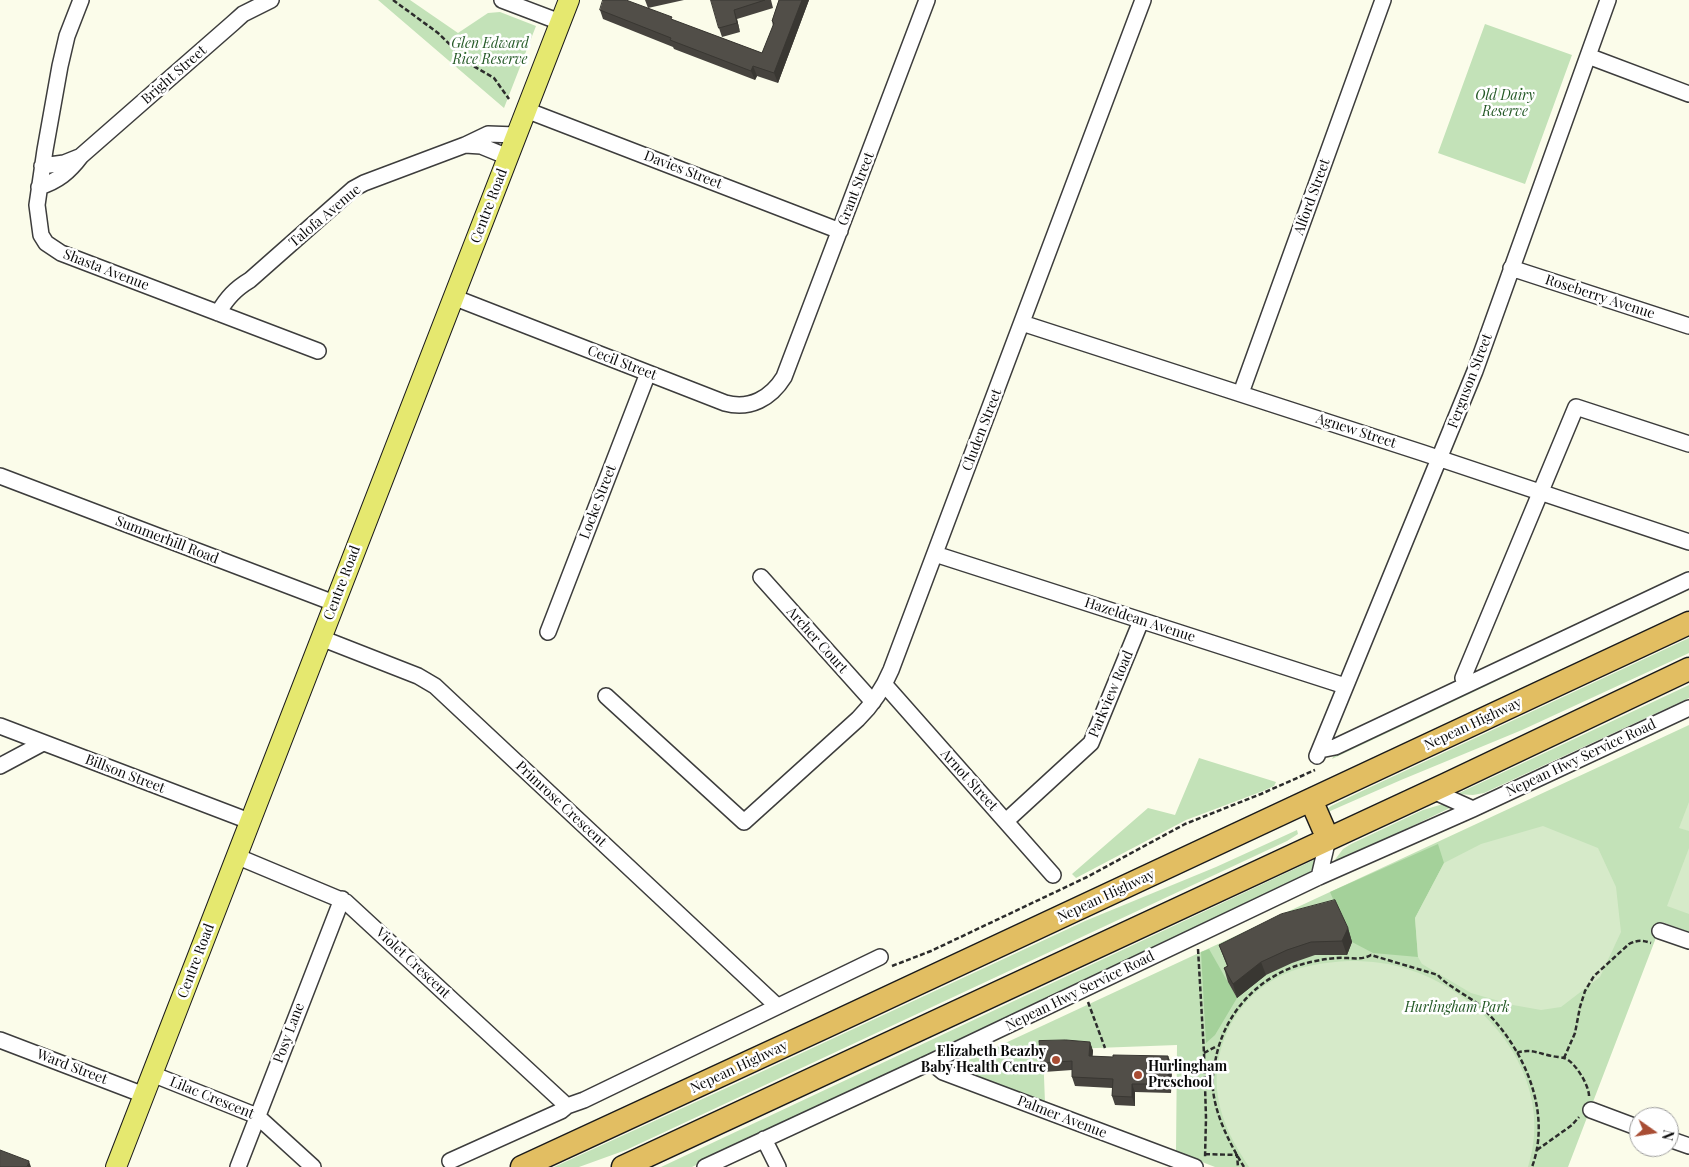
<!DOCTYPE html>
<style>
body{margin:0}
#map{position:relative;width:1689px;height:1167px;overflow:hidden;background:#fbfcea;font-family:"Playfair Display",serif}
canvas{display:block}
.north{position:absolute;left:1629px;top:1107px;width:50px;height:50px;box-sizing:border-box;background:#fff;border:1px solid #9d9d9d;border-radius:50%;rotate:103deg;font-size:14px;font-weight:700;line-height:20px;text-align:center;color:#0a0a0a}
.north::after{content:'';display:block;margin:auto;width:18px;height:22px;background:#a84d34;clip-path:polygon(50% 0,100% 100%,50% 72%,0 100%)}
</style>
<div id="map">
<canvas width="1689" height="1167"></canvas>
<div class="north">N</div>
</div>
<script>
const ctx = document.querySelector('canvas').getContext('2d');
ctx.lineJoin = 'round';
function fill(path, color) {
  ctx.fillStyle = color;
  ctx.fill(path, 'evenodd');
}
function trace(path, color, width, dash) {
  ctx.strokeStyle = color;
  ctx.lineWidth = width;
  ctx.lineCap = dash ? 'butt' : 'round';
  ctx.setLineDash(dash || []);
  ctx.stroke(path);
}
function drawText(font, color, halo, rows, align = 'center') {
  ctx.font = font + ' "Playfair Display",serif';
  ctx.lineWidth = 5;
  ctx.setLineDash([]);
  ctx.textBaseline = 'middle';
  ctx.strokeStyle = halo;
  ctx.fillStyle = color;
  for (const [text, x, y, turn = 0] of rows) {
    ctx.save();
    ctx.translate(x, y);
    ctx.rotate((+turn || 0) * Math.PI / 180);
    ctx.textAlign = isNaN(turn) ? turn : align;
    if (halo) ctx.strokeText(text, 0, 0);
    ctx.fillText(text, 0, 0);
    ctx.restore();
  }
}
fill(new Path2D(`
 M378,0h32l48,33 30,-20 12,-1 36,14 -32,82z
 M1485,24l87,31 -47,129 -87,-31z
 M1689,579v11l-357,169 6,-11z
 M1689,638v15l-167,77 -121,50 -73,32 -2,-2 5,-4 31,-15z
 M1689,685v13l-205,95 -11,2 -16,-1z
 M1689,725v207l-27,-10 -94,245h-353l-39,-15 1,-107 -134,5 2,53 -80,-29 -6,-6 -1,-3z
 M1199,758l77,24 -2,4 -11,5 -77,29 -110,58 -4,-4 76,-66 27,7z
 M1443,804l11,2 -123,59 12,-16 8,-5 72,-34z
 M1297,830l1,4 -11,7 -661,309 -47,17h-25l192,-88 339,-158 131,-54z
 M1318,858l-3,8 -6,7 -617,294h-31z`), '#c3e2b8');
fill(new Path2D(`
 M1438,844l6,19 -29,55 3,39 -45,-4 -21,-11 -22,-50z
 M1209,949l28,49 -22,37 -9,8 -5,-91z`), '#a4d19a');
fill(new Path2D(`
 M1689,802v29l-10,-3z
 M1543,826l55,22 18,39 5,45 -21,45 -39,30 -20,3 -28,-5 -42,-12 -49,-29 -4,-7 -3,-39 29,-55 37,-19z
 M1689,848v66l-22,-8z
 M1350,961c21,0 41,2 60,9 80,26 146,112 118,197h-279c-14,-21 -27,-44 -31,-70 -7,-45 15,-94 55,-117 23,-14 51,-18 77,-19z`), '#d6eac9');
const minor = new Path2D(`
 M81,0l-14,36 -7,30 -15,84 -8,55 4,30 5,8 15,10 257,98
 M502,0l58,22
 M1588,56l101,38
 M526,110l314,121
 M465,145l16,1 27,11
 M42,166l22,-3 15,-6
 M39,187c19,-6 30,-15 42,-31l152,-133 10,-9 28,-14
 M1511,268l178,58
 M453,297l272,106c25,7 46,-5 59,-26l143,-377
 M218,313c9,-15 17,-24 32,-33l103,-91 11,-6 101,-38 23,-11 28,1
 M1022,323l401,130 266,89
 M1241,393l142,-393
 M0,476l334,127
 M935,554l410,132
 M761,577l112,125
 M548,632l100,-259
 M321,638l97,38 17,10 342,320
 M885,685l168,190
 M1465,685l-2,-7 113,-271 113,37
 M606,696l138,126 114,-103c15,-15 25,-30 33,-49l252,-670
 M0,726l249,95
 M1320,750l15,-3 354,-167
 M1317,756l158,-385 133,-371
 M0,766l43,-23
 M1433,791l40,18
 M1006,821l85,-78 50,-122
 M236,856l110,46 221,204
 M1319,877l9,-38
 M1660,931l29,10
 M0,1040l144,55
 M931,1062l12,10 252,95
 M152,1074l105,42 56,51
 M1591,1110l48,18
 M764,1139l14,28
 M1669,1139l20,7
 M450,1161l111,-50 6,-5 17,-6 296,-143
 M238,1167l104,-268
 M705,1167l226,-105 388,-185 154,-68 216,-101`);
const major = new Path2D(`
 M116,1167l453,-1167`);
const highway = new Path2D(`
 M1311,800l17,39
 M522,1167l305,-141 862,-403
 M623,1167l824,-383 242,-115`);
trace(minor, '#3d3d3d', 18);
trace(major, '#1b1b1b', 22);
trace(highway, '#1b1b1b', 25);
trace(new Path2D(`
 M393,0l45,33 32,31 24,14 15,21
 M1198,949l6,104 2,65 -1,40
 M892,966l39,-15 156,-74 98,-53 76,-30 54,-24
 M1088,1002l17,46
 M1204,1053l13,-7
 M1517,1053c13,-5 23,1 35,3 4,1 9,1 12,2 11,3 26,29 25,39
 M1564,1058l11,-25 5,-26 5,-16 9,-15 35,-32c8,-4 13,-4 22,-1
 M1537,1150l35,-25 7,-8
 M1205,1154l32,1 1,12
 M1244,1167c-14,-23 -28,-50 -31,-77 -1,-9 0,-19 2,-27 7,-45 38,-82 81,-97 13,-4 27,-7 41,-8 11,-1 24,3 34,-3l67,20c4,7 31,22 40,29 44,39 75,106 54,163`), '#2c2c2c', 2.5, [5, 2.5]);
trace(minor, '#fff', 15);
trace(major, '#e5e86f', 20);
trace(highway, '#e2be62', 22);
fill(new Path2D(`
 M645,0h39l-36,8 25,12 89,33 11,-27 -1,-5 7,-21h30l-31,83 -21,-7 -2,4 -81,-31 -1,-2 -70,-28 -3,-9 48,-2z
 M711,0h60l2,8 -36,11 3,13 -18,5 -3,-9z
 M1348,928l4,14 -5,13h-32l-23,8 -26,12 -29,23 -9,-16 -4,-14 3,-2 -8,-21z
 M1090,1042l3,9 -1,5 80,9 -1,28 -36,-1v14l-20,-1 -3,-9v-8l-37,-2 -3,-9v-7l-28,2 -3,-9z`), '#46433e');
fill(new Path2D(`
 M802,0h7l-31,83 -4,-10z
 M734,10l3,9 3,13 -3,-9z
 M753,66l4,10 -2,4 -4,-9z
 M1348,928l4,14 -5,13 -5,-14z
 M1261,962l5,13 -29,23 -4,-14z
 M1090,1042l3,9 -1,14 -3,-9z
 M1168,1056l4,9 -1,28 -3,-9z
 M1132,1084l3,8v14l-3,-9z
 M29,1161l2,6h-4z`), '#393732');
const building = new Path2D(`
 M603,0h23l46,17 -1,2 91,34 12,-30 -2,-2 7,-21h23l-28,73 -21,-7 -2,5 -81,-31 1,-2 -71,-28z
 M711,0h54l-31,10 3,13 -18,5z
 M1335,900l13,28 -6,13 -31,1 -24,8 -26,12 -28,22 -9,-16 4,-2 -9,-21 62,-31z
 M1066,1040l24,2 -1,14 24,1v-2l55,1v28h-36v13l-20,-1 1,-17 -41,-2v-16l-31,2 -2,-22z
 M0,1150l29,11 -2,6h-27z`);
fill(building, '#514e48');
trace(building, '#393732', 1);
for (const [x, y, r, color] of [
 [1056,1060,5,"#a84d34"],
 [1138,1075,5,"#a84d34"]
]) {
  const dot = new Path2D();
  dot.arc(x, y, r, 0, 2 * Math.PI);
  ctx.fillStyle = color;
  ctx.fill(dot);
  trace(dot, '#fff', 2);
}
drawText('italic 14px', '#245926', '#fff', [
 ["Glen Edward",490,44],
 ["Rice Reserve",490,60],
 ["Old Dairy",1505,96],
 ["Reserve",1505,112],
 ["Hurlingham Park",1457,1008]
]);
drawText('14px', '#0a0a0a', '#fff', [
 ["Bright Street",174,75,-41],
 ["Davies Street",683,170,21],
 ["Grant Street",856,189,-69],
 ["Alford Street",1312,197,-70],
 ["Centre Road",489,206,-69],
 ["Talofa Avenue",325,216,-40],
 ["Shasta Avenue",106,270,21],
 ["Roseberry Avenue",1600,297,18],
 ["Cecil Street",622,363,21],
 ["Ferguson Street",1470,381,-69],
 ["Cluden Street",982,430,-69],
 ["Agnew Street",1356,431,18],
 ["Locke Street",598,502,-69],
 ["Summerhill Road",167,540,21],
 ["Centre Road",342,583,-69],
 ["Hazeldean Avenue",1140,620,18],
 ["Archer Court",817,640,48],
 ["Parkview Road",1111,694,-67],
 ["Nepean Highway",1473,724,-25],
 ["Nepean Hwy Service Road",1581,758,-25],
 ["Billson Street",125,774,21],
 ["Arnot Street",969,780,48],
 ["Primrose Crescent",561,804,43],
 ["Nepean Highway",1106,896,-25],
 ["Centre Road",196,961,-69],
 ["Violet Crescent",413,963,43],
 ["Nepean Hwy Service Road",1080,991,-26],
 ["Posy Lane",289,1033,-69],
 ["Ward Street",72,1067,21],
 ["Nepean Highway",739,1067,-25],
 ["Lilac Crescent",212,1098,22],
 ["Palmer Avenue",1062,1117,21]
]);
drawText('bold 14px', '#0a0a0a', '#fff', [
 ["Elizabeth Beazby",1046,1052],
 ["Baby Health Centre",1046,1068],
 ["Hurlingham",1148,1067,"left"],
 ["Preschool",1148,1083,"left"]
], 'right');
</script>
